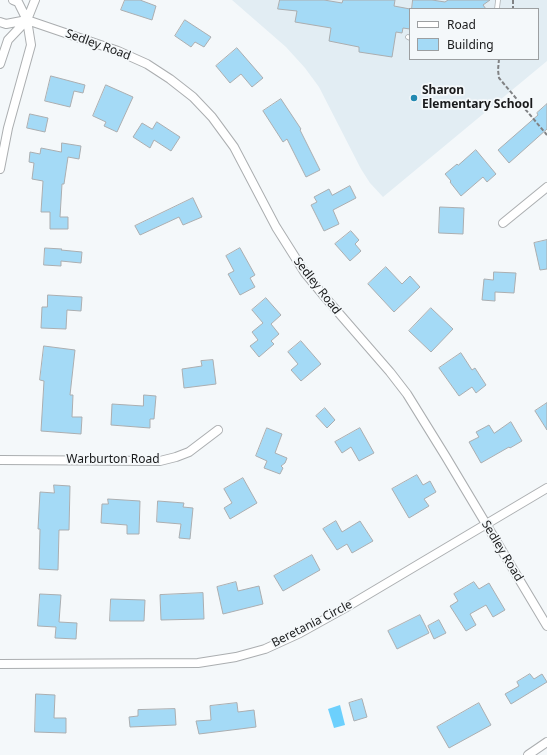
<!DOCTYPE html>
<style>
body{margin:0}
#map{position:relative;width:547px;height:755px;overflow:hidden;background:#f4f8fa;font-family:"Noto Sans",sans-serif}
canvas{display:block}
.legend{position:absolute;left:409px;top:8px;width:130px;height:52px;box-sizing:border-box;background:#f4f8fa;border:1px solid #9c9fa1;margin:0;padding:5px 7px;list-style:none;font-size:12px;color:#191a1b}
.legend li{display:flex;align-items:center;gap:8px;height:20px}
.legend b{width:20px;border:1px solid #9c9fa1}
</style>
<div id="map">
<canvas width="547" height="755"></canvas>
<ul class="legend">
<li><b style="height:5px;background:#fff"></b>Road</li>
<li><b style="height:11px;background:#a4daf6"></b>Building</li>
</ul>
</div>
<script>
const ctx = document.querySelector('canvas').getContext('2d');
ctx.lineJoin = 'round';
function fill(path, color) {
  ctx.fillStyle = color;
  ctx.fill(path, 'evenodd');
}
function trace(path, color, width, dash) {
  ctx.strokeStyle = color;
  ctx.lineWidth = width;
  ctx.lineCap = dash ? 'butt' : 'round';
  ctx.setLineDash(dash || []);
  ctx.stroke(path);
}
function drawText(font, color, halo, rows, align = 'center') {
  ctx.font = font + ' "Noto Sans",sans-serif';
  ctx.lineWidth = 3.5;
  ctx.setLineDash([]);
  ctx.textBaseline = 'middle';
  ctx.strokeStyle = halo;
  ctx.fillStyle = color;
  for (const [text, x, y, turn = 0] of rows) {
    ctx.save();
    ctx.translate(x, y);
    ctx.rotate((+turn || 0) * Math.PI / 180);
    ctx.textAlign = isNaN(turn) ? turn : align;
    if (halo) ctx.strokeText(text, 0, 0);
    ctx.fillText(text, 0, 0);
    ctx.restore();
  }
}
fill(new Path2D(`
 M232,0h315v61l-164,136 -13,-14 -9,-14 -42,-82 -14,-19 -19,-21zM410,9h128v50h-128z`), '#e2edf3');
fill(new Path2D(`
 M340,705l5,20 -11,3 -6,-19z`), '#6cd0fd');
const building = new Path2D(`
 M125,0h15l16,6 -4,14 -31,-10z
 M280,0h44l18,3 1,-3h52l-1,6 16,3v20l-7,-1 -1,5 -6,-1 -4,25 -33,-5v-5l-30,-6 2,-13 -36,-6 2,-11 -19,-2z
 M413,0h19l13,2 3,-2h42l-7,5 3,4h-74z
 M185,20l26,17 -7,10 -9,-5 -4,5 -16,-11z
 M237,48l26,30 -11,9 -11,-13 -11,9 -14,-17z
 M51,76l34,9 -2,8 -9,-2 -4,16 -25,-6z
 M106,85l27,12 -16,35 -13,-6 2,-4 -13,-6z
 M281,99l20,30 -1,1 20,40 -14,7 -19,-38 -4,3 -20,-31z
 M547,104v25l-38,34 -11,-13 40,-35 -1,-2z
 M30,114l18,4 -3,14 -18,-4z
 M157,122l23,15 -9,14 -17,-11 -4,8 -17,-11 9,-14 10,6z
 M62,143l19,3 -2,13 -11,-2 -4,27h-2l-2,33h8v12h-18v-17h-9l2,-31 -11,-2 2,-16 -5,-1 1,-10 10,2 1,-6 20,4z
 M476,150l20,24 -9,8 -4,-5 -22,19 -11,-14 1,-1 -6,-7 12,-10 1,1z
 M350,186l6,12 -23,12 6,14 -15,7 -13,-26 6,-3 -3,-5 15,-8 3,6z
 M193,198l9,19 -19,8 -4,-8 -39,18 -5,-9z
 M440,207l24,1 -1,26 -24,-1z
 M351,231l8,9 -4,4 6,7 -11,10 -15,-17z
 M547,240v29l-7,1 -6,-27z
 M45,248l17,1 -1,1 21,2 -1,11 -20,-2v5l-17,-1z
 M240,248l15,27 -5,3 5,9 -15,8 -12,-21 6,-3 -8,-15z
 M386,267l16,17 8,-8 10,11 -26,25 -26,-28z
 M494,272l22,1 -2,20 -19,-1v9l-13,-1 2,-21 9,1z
 M48,295l34,2 -1,14 -14,-1 -1,19 -25,-1 1,-21h5z
 M266,298l15,17 -10,9 8,10 -8,7 3,3 -15,13 -9,-11 8,-6 -6,-8 11,-9 -11,-13z
 M431,308l22,21 -22,23 -22,-21z
 M301,341l20,23 -20,17 -10,-11 7,-6 -10,-12z
 M44,346l31,4 -5,45h3l-1,22h10l-1,17 -40,-3 3,-50 -4,-1z
 M461,353l11,17 3,-2 11,17 -10,8 -4,-6 -13,9 -20,-28z
 M213,360l3,24 -32,4 -2,-19 20,-3 -1,-5z
 M144,395l12,1 -2,23h-4v9l-39,-3 1,-21 31,2z
 M547,403v27l-12,-19z
 M325,408l10,12 -8,8 -11,-12z
 M511,422l11,19 -12,7 -1,-1 -28,16 -12,-21 10,-5 -3,-5 13,-7 5,8z
 M267,428l15,6 -7,19 12,5 -2,5 -4,3 2,2 -3,6 -16,-6 3,-7 -11,-5z
 M360,428l14,25 -15,8 -8,-14 -9,6 -7,-11z
 M417,475l6,10 7,-4 6,11 -12,7 5,7 -20,12 -17,-29z
 M243,478l14,25 -27,16 -6,-11 8,-5 -8,-14z
 M54,485l16,1 -1,44h-10l-1,40 -19,-1 1,-40h-2l2,-37 14,1z
 M108,499l32,2 -1,33h-12v-9l-26,-2 1,-19h6z
 M158,501l26,2 -1,4 10,1 -3,31 -11,-1 2,-14 -24,-2z
 M336,521l6,11 18,-11 13,20 -21,12 -5,-9 -10,6 -14,-21z
 M312,555l8,15 -37,21 -9,-15z
 M236,582l2,9 21,-5 4,18 -40,10 -6,-27z
 M474,582l5,7 10,-6 16,27 -12,7 -7,-12 -16,9 6,11 -10,6 -16,-25 8,-5 -4,-7z
 M203,593l1,26 -43,1 -1,-25z
 M40,594l21,1 -2,27 18,1 -1,16 -21,-1 1,-11 -18,-1z
 M111,599l34,1 -1,21h-34z
 M420,615l9,18 -32,16 -9,-18z
 M439,620l7,13 -12,6 -6,-13z
 M530,674l4,5 8,-5 5,8 -36,22 -6,-10 14,-8 -2,-4z
 M36,694l19,1 -1,23h12v15l-31,-1z
 M362,699l5,18 -13,4 -5,-18z
 M237,703l1,9 16,-2 2,17 -57,7 -3,-13 15,-1 -1,-14z
 M479,703l12,22 -42,23 -12,-21z
 M175,709l1,16 -46,2 -1,-10 9,-1v-6z`);
fill(building, '#a4daf6');
trace(building, '#abaeb0', 1);
const lane = new Path2D(`
 M497,9l1,-9
 M408,37l2,1`);
const street = new Path2D(`
 M0,22l6,2 21,-4 91,31 29,13 23,15 23,18 19,20 22,30 42,80 29,46 19,23 66,76 17,22 39,63 101,169
 M0,64l8,-24 19,-20 8,-20
 M0,169l8,-41 23,-83 -4,-25 -9,-18 -5,-2
 M503,223l44,-36
 M0,460l160,1 16,-4 13,-5 29,-22
 M0,664l198,-1 38,-6 29,-8 35,-16 45,-25 202,-120
 M528,755l19,-13`);
trace(lane, '#abaeb0', 5.5);
trace(street, '#abaeb0', 10);
trace(new Path2D(`
 M513,0v9
 M499,59l-1,11 1,8 48,57`), '#808284', 2, [4, 2]);
trace(lane, '#fff', 4);
trace(street, '#fff', 8);
for (const [x, y, r, color] of [
 [414,98,4,"#2289b1"]
]) {
  const dot = new Path2D();
  dot.arc(x, y, r, 0, 2 * Math.PI);
  ctx.fillStyle = color;
  ctx.fill(dot);
  trace(dot, '#f4f8fa', 1.5);
}
drawText('12px', '#191a1b', '#f4f8fa', [
 ["Sedley Road",98,45,20],
 ["Sedley Road",317,286,52],
 ["Warburton Road",113,460],
 ["Sedley Road",502,551,59],
 ["Beretania Circle",312,624,-27]
]);
drawText('bold 12px', '#191a1b', '#f4f8fa', [
 ["Sharon",422,91],
 ["Elementary School",422,105]
], 'left');
</script>
